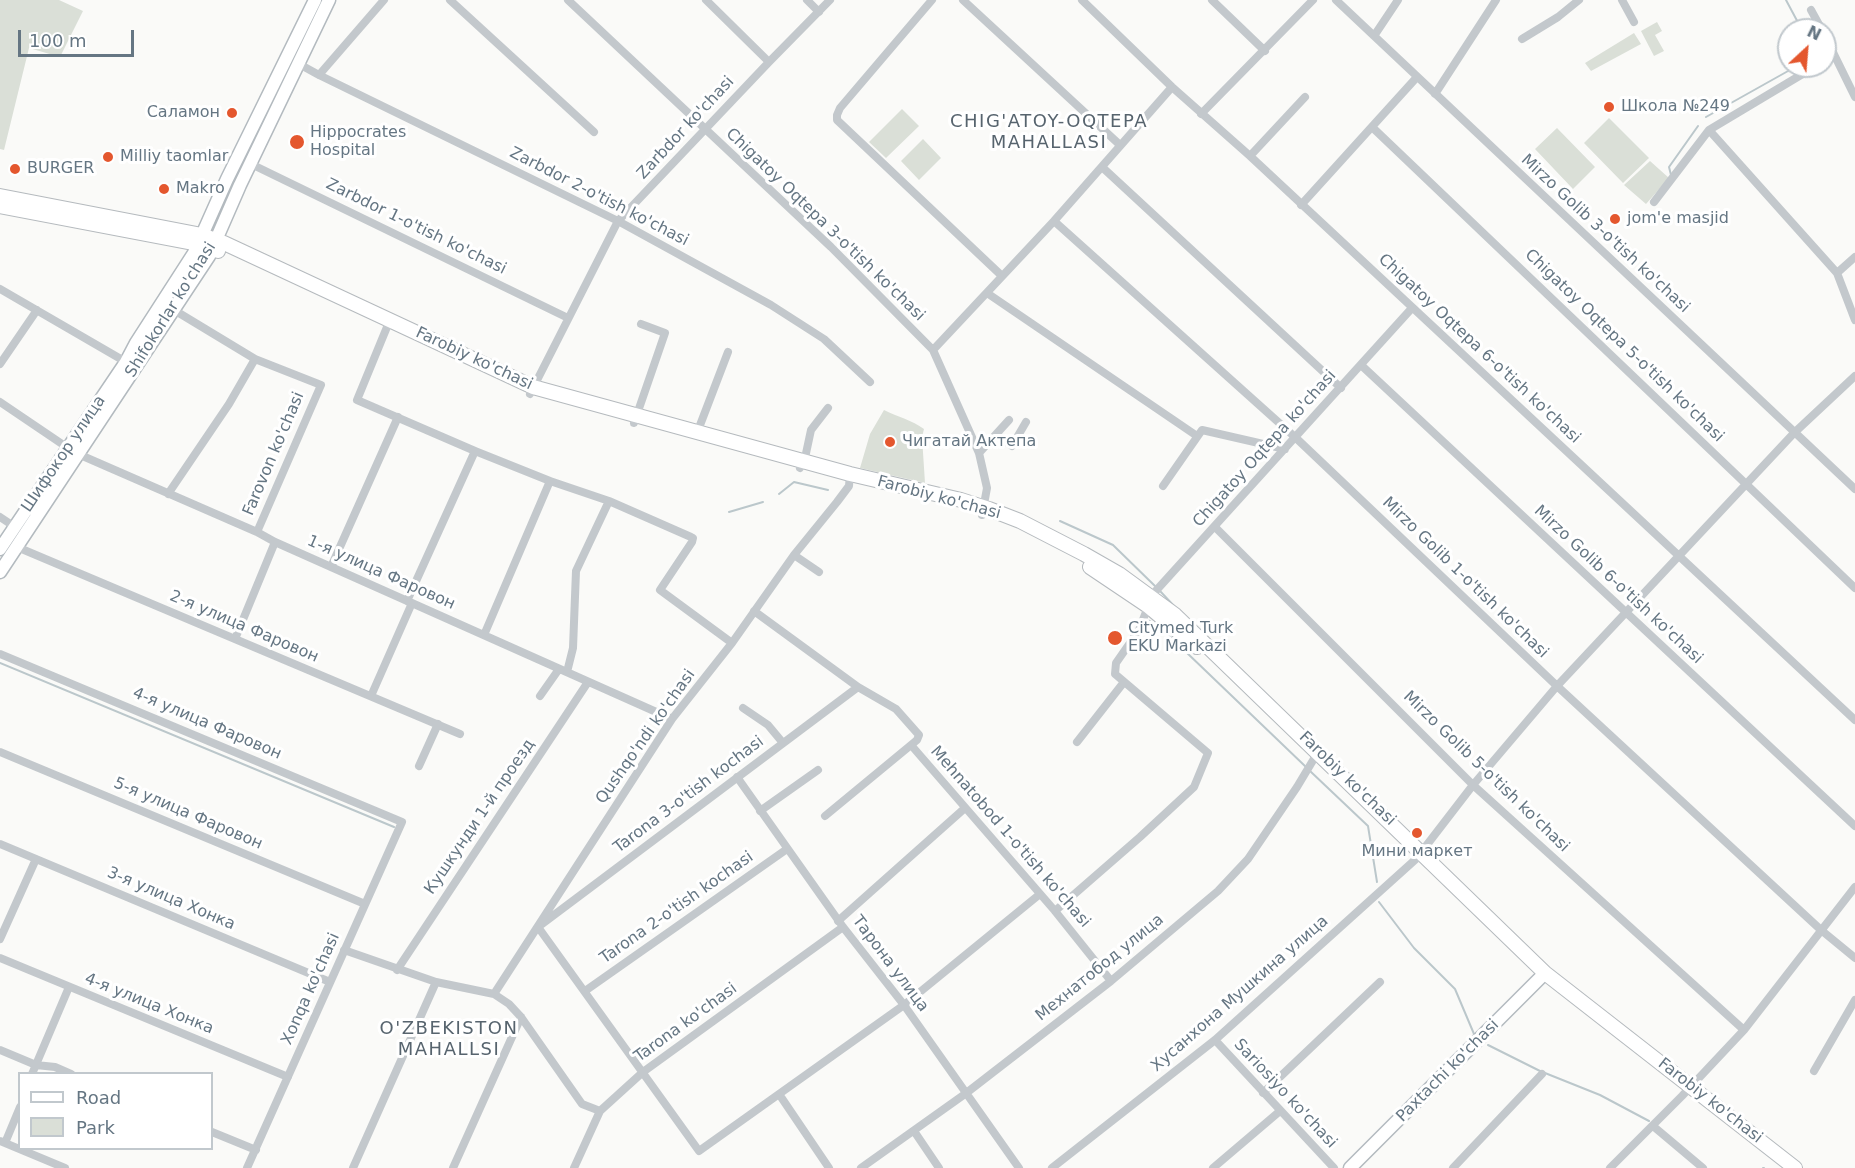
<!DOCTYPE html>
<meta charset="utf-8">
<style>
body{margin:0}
#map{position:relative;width:1855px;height:1168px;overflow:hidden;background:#fafaf8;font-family:"DejaVu Sans",sans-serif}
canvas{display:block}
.legend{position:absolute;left:18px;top:1072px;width:195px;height:78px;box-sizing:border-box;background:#fff;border:2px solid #c1c8cd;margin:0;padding:8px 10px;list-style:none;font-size:18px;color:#657683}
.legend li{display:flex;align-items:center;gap:12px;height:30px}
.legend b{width:30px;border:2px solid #c1c8cd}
.north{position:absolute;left:1777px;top:18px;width:60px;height:60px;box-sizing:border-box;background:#fff;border:2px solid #c1c8cd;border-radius:50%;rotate:26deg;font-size:16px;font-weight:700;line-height:24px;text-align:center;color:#657683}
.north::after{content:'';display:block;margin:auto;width:21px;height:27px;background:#e4572e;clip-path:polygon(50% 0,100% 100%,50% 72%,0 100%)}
.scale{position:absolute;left:18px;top:30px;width:116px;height:27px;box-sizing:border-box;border:3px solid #657683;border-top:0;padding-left:8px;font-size:18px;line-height:21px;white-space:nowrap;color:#657683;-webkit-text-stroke:4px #fff;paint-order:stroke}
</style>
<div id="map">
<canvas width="1855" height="1168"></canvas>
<ul class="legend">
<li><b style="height:8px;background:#fff"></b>Road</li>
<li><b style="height:16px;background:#dadfd7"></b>Park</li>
</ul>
<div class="north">N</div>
<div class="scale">100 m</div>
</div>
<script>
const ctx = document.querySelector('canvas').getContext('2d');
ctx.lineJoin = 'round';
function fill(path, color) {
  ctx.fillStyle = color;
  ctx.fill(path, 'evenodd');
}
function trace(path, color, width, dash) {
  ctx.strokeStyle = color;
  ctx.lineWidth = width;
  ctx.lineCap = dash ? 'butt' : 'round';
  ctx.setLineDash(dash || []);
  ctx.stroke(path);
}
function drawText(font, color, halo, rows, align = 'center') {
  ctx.font = font + ' "DejaVu Sans",sans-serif';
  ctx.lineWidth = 6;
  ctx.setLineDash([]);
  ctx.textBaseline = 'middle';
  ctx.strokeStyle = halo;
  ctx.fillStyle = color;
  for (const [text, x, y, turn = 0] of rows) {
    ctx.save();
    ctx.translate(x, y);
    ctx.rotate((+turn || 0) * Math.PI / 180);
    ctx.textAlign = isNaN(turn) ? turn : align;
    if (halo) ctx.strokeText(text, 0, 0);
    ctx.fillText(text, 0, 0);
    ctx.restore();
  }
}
fill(new Path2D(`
 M0,0h59l24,11 -23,46 -31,-9 -25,102 -4,-1z
 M1657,22l5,9 -7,4 9,16 -10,5 -13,-25z
 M1634,33l7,11 -50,27 -6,-8z
 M902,109l17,17 -33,32 -17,-16z
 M1609,118l40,40 -26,25 -39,-40z
 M1557,128l38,39 -22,22 -38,-40z
 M923,139l18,19 -22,22 -18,-19z
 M1650,161l19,17 -23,26 -22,-19z
 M884,410c14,7 28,10 40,19l-2,8 3,46 -65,-15 10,-34z`), '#dadfd7');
trace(new Path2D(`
 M1786,0l16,30
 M1706,117l91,-51
 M1671,175l-2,-8 29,-41
 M779,494l15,-12 34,8
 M729,512l34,-10
 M1060,521l53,24 43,42
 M1160,591l15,16
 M1148,620l13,8 145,139
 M0,663l394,164
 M1310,771l58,55 9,56
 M1379,902l35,46 41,41 19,45
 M1488,1045l52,26
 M1545,1073l55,22 49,26
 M1763,1168h1`), '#bbc7cb', 2);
const secondary = new Path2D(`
 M0,549l126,-187 10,-19 58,-90 33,-74 88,-179
 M0,572l209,-316 31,-71 89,-185
 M1350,1168l195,-195`);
const primary = new Path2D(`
 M0,196l202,39 22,8 309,144 317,87 111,26 28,9 31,12 64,33 35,20 56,41 370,358 250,195
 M0,206l198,38 20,7
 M1090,567l58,39 49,41`);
trace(secondary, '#b3babf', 15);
trace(primary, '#b5babe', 16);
trace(new Path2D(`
 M450,0l144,132
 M568,0l263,247 102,103 46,103 8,35 -5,27
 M706,0l63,62
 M807,0l12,12
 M932,0l-92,108 -3,7v5l165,156
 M963,0l157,145
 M1082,0l90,87 78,69 605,564
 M1212,0l53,51
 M1336,0l519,489
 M1622,0l12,22
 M1811,10l11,20
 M1374,36l24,-36
 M1825,36l30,61
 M1522,39l36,-22 21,-17
 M299,64l20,11 299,146 153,84 53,34 46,43
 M319,75l65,-75
 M1435,94l61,-94
 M1201,114l112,-114
 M1372,127l483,461
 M1709,130l128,143 18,47
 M1250,156l55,-59
 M251,164l317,154
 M1102,167l239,221
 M1654,202l55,-72 107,-64
 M1301,205l116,-128
 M1054,221l242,217 261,248 264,244 34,28
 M1837,273l18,-16
 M0,289l126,73
 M987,293l210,143
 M174,310l81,49 66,26 -64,147
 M387,327l-30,73 118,51 75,30 59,20 82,36 2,1 -1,4 -32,48 72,53
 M933,350l121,-129 118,-134
 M0,364l37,-54
 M1361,365l494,461
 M530,394l88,-173 151,-159 61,-62
 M0,402l68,46
 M634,423l31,-90 -24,-9
 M697,433l31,-81
 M997,435l15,11 14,-24
 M979,453l30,-33
 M78,454l179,78 18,10 397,177
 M800,468l5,-10 6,-28 17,-22
 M1163,486l39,-56 83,19
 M168,494l61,-90 26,-45
 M0,517l15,10
 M1215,527l258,258 271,245
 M17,547l443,187
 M794,555l25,17
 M331,567l67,-150
 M407,601l68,-150
 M754,611l104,76 38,22 23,26 -2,5 -6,5 -86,71
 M484,635l66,-154
 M235,639l40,-97
 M0,654l402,168 -155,346
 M567,672l6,-24 3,-77 33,-70
 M858,687l-320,240 161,224 205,-146 136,-111
 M371,696l41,-93
 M540,696l19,-27
 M743,708l25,17 15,18
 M1077,742l47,-60
 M911,745l144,166 56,70
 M0,752l365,152
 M419,766l19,-42
 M737,777l106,150 61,78 115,163
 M760,811l58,-41
 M0,844l330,138
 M1055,911l85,-74 54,-50 14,-34 -93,-79 1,-11 23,-33 14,-36 259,-286
 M838,921l127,-113
 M0,939l36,-80
 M344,950l92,32 58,12 15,10 12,13 61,87 18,7
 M0,958l288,119
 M397,970l191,-288
 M585,991l202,-142
 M494,994l178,-275 60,-76 62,-88 43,-53 12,-16 1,-12
 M1215,1040l119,128
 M0,1050l36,15 19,2 16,7
 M1814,1071l41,-71
 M32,1074l37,-87
 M1263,1093l117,-111
 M779,1094l50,74
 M1653,1126l50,42
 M914,1131l25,37
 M212,1132l44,18
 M0,1141l65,27
 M5,1143l15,-36
 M353,1168l83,-186
 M453,1168l68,-151
 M574,1168l26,-57 43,-39 200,-145
 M861,1168l104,-74 146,-113 107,-90 30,-32 49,-72 21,-35
 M1052,1168l163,-128 201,-181 57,-74 84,-99 237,-253 61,-57
 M1213,1168l67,-57
 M1453,1168l89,-94
 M1610,1168l72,-72 62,-66 111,-143`), '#c3c8cc', 8);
trace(secondary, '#fff', 12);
trace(primary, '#fff', 14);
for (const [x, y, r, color] of [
 [1609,107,6,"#e4572e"],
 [232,113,6,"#e4572e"],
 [297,142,8,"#e4572e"],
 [108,157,6,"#e4572e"],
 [15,169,6,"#e4572e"],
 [164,189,6,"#e4572e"],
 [1615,219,6,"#e4572e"],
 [890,442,6,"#e4572e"],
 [1115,638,8,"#e4572e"],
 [1417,833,6,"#e4572e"]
]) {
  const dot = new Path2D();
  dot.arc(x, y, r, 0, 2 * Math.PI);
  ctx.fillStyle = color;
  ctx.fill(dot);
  trace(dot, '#fff', 2);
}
drawText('16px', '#657683', '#fff', [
 ["Школа №249",1621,107],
 ["Саламон",220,113,"right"],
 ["Hippocrates",310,133],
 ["Hospital",310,151],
 ["Milliy taomlar",120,157],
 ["BURGER",27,169],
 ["Makro",176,189],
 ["jom'e masjid",1627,219],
 ["Чигатай Актепа",902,442],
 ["Citymed Turk",1128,629],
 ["EKU Markazi",1128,647],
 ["Мини маркет",1417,852,"center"]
], 'left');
drawText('16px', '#657683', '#fff', [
 ["Zarbdor ko'chasi",686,128,-47],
 ["Zarbdor 2-o'tish ko'chasi",599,197,27],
 ["Chigatoy Oqtepa 3-o'tish ko'chasi",825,225,44],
 ["Zarbdor 1-o'tish ko'chasi",416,227,26],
 ["Mirzo Golib 3-o'tish ko'chasi",1605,234,43],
 ["Shifokorlar ko'chasi",171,310,-58],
 ["Chigatoy Oqtepa 5-o'tish ko'chasi",1624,346,44],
 ["Chigatoy Oqtepa 6-o'tish ko'chasi",1479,349,43],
 ["Farobiy ko'chasi",474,359,25],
 ["Chigatoy Oqtepa ko'chasi",1265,449,-48],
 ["Шифокор улица",64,454,-56],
 ["Farovon ko'chasi",274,454,-67],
 ["Farobiy ko'chasi",939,498,15],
 ["1-я улица Фаровон",381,573,24],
 ["Mirzo Golib 1-o'tish ko'chasi",1465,578,44],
 ["Mirzo Golib 6-o'tish ko'chasi",1618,585,43],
 ["2-я улица Фаровон",244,627,23],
 ["4-я улица Фаровон",207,724,23],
 ["Qushqo'ndi ko'chasi",646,737,-55],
 ["Mirzo Golib 5-o'tish ko'chasi",1486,772,44],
 ["Farobiy ko'chasi",1347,779,44],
 ["Tarona 3-o'tish kochasi",689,795,-37],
 ["5-я улица Фаровон",188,814,23],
 ["Кушкунди 1-й проезд",480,817,-56],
 ["Mehnatobod 1-o'tish ko'chasi",1010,837,49],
 ["3-я улица Хонка",171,899,23],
 ["Tarona 2-o'tish kochasi",677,908,-35],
 ["Тарона улица",890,964,53],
 ["Мехнатобод улица",1100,968,-39],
 ["Xonqa ko'chasi",311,989,-66],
 ["Хусанхона Мушкина улица",1240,994,-41],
 ["4-я улица Хонка",149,1004,22],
 ["Tarona ko'chasi",686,1023,-36],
 ["Paxtachi ko'chasi",1448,1071,-45],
 ["Sariosiyo ko'chasi",1285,1094,47],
 ["Farobiy ko'chasi",1710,1101,38]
]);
ctx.letterSpacing = '1.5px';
drawText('18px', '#57646e', '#fff', [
 ["CHIG'ATOY-OQTEPA",1049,122],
 ["MAHALLASI",1049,143],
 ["O'ZBEKISTON",449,1029],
 ["MAHALLSI",449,1050]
]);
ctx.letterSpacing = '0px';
</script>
